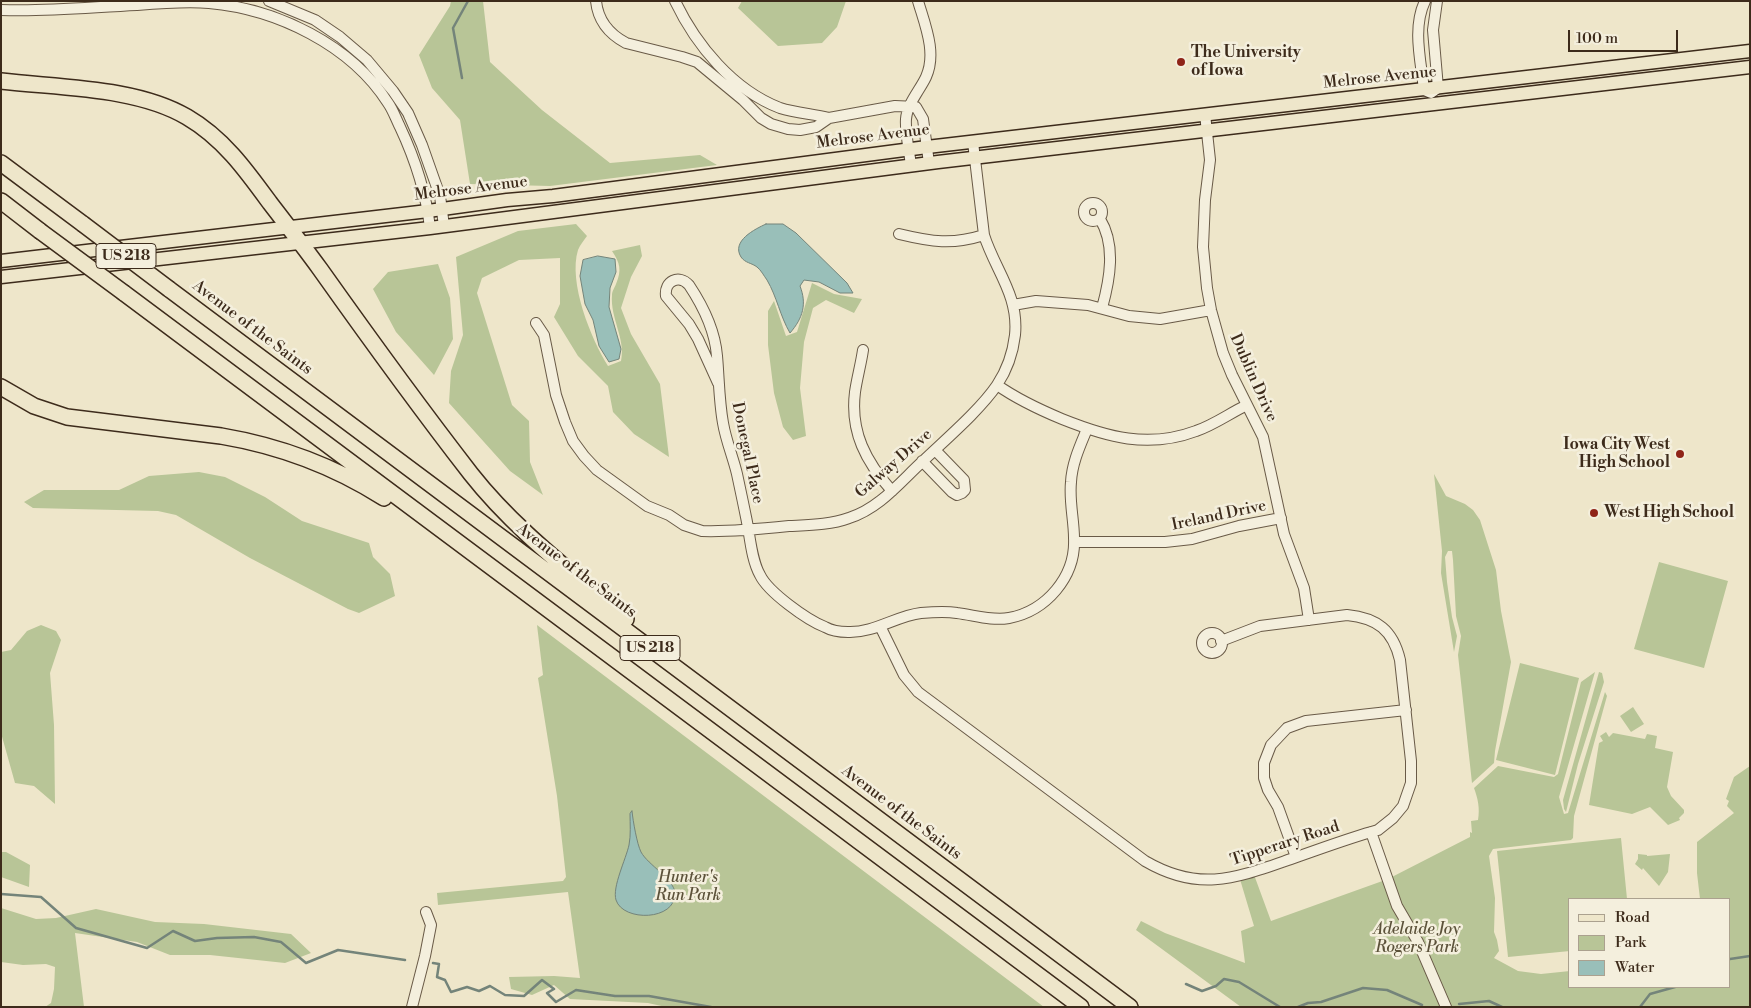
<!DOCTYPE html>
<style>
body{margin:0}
#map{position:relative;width:1751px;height:1008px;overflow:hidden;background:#eee6ca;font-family:"Libre Bodoni",serif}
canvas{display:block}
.frame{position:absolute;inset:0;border:2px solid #3d2b1b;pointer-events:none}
.legend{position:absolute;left:1568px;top:898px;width:162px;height:90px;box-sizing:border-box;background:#f4efdd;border:1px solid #aba18f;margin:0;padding:6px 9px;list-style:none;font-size:15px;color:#3d2b1b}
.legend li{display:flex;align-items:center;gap:10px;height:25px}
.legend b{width:25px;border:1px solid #aba18f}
.scale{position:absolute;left:1568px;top:30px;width:110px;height:22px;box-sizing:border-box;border:2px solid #3d2b1b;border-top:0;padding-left:6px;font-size:15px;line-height:18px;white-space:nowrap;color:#3d2b1b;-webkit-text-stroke:4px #f4efdd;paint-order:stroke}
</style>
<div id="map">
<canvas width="1751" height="1008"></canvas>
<div class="frame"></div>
<ul class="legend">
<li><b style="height:6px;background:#eee6ca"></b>Road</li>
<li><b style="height:14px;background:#b8c597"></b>Park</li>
<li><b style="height:14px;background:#99bfb9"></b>Water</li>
</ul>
<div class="scale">100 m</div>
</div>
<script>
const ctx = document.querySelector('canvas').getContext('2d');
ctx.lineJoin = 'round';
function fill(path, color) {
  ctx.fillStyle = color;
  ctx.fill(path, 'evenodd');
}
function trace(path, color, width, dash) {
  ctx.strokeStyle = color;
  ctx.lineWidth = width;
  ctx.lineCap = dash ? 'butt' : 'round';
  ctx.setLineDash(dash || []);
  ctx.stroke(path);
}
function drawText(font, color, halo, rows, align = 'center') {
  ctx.font = font + ' "Libre Bodoni",serif';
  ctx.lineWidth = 5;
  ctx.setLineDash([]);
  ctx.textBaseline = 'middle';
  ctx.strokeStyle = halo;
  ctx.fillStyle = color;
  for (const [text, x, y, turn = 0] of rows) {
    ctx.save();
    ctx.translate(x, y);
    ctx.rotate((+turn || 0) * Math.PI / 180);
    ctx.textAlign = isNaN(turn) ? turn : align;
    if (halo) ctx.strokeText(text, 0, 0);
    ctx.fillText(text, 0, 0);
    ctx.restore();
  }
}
fill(new Path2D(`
 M451,1h32l7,61 52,48 68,53 90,-8 17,10 -167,21 -80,-2 -10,-64 -28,-32 -13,-33 31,-49z
 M742,1h104l-9,26 -15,16 -44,3 -40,-38z
 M576,224l11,12c-3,4 -7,9 -9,14 -10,32 13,89 30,116l13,-5c5,-22 -11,-43 -9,-66 0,-4 3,-8 4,-11 6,-14 4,-21 -4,-33l28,-6 2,11 -11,21 -10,31 10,26 29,50 9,73 -35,-23 -21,-22 -5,-26 -30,-30 -24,-39 6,-13v-46l-41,2 -37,18 -5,15 35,112 17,16 1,41 13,33 -33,-24 -61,-68 2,-32 12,-36 -7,-78 62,-26z
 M438,264l12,34 3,41 -19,36 -38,-43 -23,-43 15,-17z
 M812,283l22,11 28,5 -8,14 -28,-13 -13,8 -9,34 -4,46 6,48 -13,4 -10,-13 -9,-34 -6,-48v-34l6,-10 12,35 11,-4z
 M199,472l26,5 40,20 37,24 67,22 4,14 17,17 5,22 -36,17 -11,-4 -98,-51 -74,-43 -18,-4 -125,-3 -9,-6 20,-12h75l30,-14z
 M1434,474l12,22 19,8 8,6 7,10 16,50 5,41 10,51 -16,89 -1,12 -22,20 -14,-128 3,-19 -5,-20 -3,-56 -1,-9h-4l-3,6 2,25 5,35 5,19 -3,16 -13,-79 1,-22z
 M1659,562l69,19 -24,87 -70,-19z
 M41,625l15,6 5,9 -11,33 4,52 1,79 -21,-18 -19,-3 -14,-50v-81l10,-2 16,-19z
 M537,625l507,382h-378l-18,-4 -78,-4 -16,-14 -22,10 -21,-6 -2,-12 45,-1 26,2 -12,-86 -130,13 -1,-12 126,-12 3,-4 -9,-81 -19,-118 5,-3z
 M1520,663l59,15 -24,97 -59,-15z
 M1595,672l-36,125 5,17 4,-1 37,-121 2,4 -33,120 -1,22 -2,2 -78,9 -4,7 6,42 -1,34 3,8 2,11 -5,7 24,13 23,3 29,-3v16h160v-88h-30l-3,-26v-31l37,-29 -7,-7 2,-5 -3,-2 8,-22 16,-11v241h-509l-105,-77 5,-9 24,12 80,30 -4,-32 13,-5 -15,-50 14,-4 18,49 117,-42 82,-42v-5l2,1 -1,-12 7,-1c2,-12 0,-21 -4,-32l24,-22 56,11 4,-3 23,-92z
 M1599,672l3,1 2,9 -26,82 -12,48 -2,-3 -1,-9z
 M1633,707l11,17 -13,8 -11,-16z
 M1606,732l3,5 4,-4 32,6 2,-5 10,2 -2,12 18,4 -6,35 4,9 13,14v3l-5,5 1,2 -12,5 -18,-18 -18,7 -43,-9 10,-62 4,-2 -3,-5z
 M1621,838l6,61h-57v52l-62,6 -11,-106z
 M1,852h5l24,13 -1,22 -28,-10z
 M1638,854l9,1v1l23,-2 -2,18 -9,14 -16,-18 -1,2 -7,-6 3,-5z
 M1,908l35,11 20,-1 40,-9 59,13 49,2 87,10 20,19 -26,10 -75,-8h-40l-33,-13 -62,-9 9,74h-39l6,-4 3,-14 1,-22 -9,-3 -23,1 -22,-3z`), '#b8c597');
const water = new Path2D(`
 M766,224h17l13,9 51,50 6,10h-13l-21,-11 -15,-2 -4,6c7,18 3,32 -10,47 -10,-17 -13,-36 -23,-53 -3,-4 -6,-10 -10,-13 -5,-4 -12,-4 -16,-10 -10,-16 14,-28 25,-33z
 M598,256l17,3 1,13 -6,16 -1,19 12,42 -2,10 -10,3 -10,-16 -6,-26 -8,-16 -5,-28 3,-16z
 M632,811c1,10 5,33 9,41 7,13 33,27 34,41 1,28 -52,29 -59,7 -4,-13 10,-41 13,-55 2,-10 1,-21 1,-31z`);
fill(water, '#99bfb9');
trace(water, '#74847a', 1);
trace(new Path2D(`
 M462,78l-9,-50 15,-27
 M1,894l40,3 35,31 71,20 26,-17 22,10 22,-3 37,-1 27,5 25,21 32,-13 67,10
 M1730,959l20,-3
 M433,963l6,1 -2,13 8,3 6,12 16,-5 12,4 11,-5 15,9 19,1 18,-16 12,9 -7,4 9,9 20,-12 39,6h34l62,11
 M1186,984l16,7 14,-5 8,-7 15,3 41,25
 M1459,1004l30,-3 13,6
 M1298,1007l10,-4 13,-1 42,-14 24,2 35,15
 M1640,1007l10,-13 25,-7`), '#74847a', 2.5);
const minor = new Path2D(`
 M269,1l46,19 25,17 27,23 26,31 15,22 14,32 18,51 4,30
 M596,1c2,20 13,33 30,42l56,14 15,5 46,38 18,18 10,6 17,5 12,1 16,-3 13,-9 66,-12 21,1 7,12 6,44
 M675,1c21,44 58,89 105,107 16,5 33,6 49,10
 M1425,1c-13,27 -4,60 -1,89l7,3 7,-5 -5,-58 4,-29
 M1,10c46,2 91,-3 136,-5 24,-2 48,-4 72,-2 68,6 142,42 179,100 5,7 8,16 12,24 15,32 26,65 30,101
 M1205,114l5,46 -5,40 -2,47 4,41 4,22 12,43 9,22 31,62 21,97 20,54 5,32
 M911,165c-2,-15 -6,-32 -5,-46 1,-15 14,-29 20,-42 11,-24 -1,-52 -8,-76
 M1084 212a9 9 0 1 1 18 0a9 9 0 1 1-18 0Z
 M1100,219c16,26 10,60 2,89
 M899,234c33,8 53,11 85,1
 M1013,305l23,-4 52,4 41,11 31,3 51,-9
 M536,323l8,12 12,60 9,27 8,19 11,15 13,14 50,36 22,9 15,10 18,6c28,1 58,-2 87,-5 20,-1 41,-1 60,-8 31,-10 51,-36 74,-57 23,-22 57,-51 74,-76 10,-15 16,-33 18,-50 4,-40 -20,-65 -31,-100l-11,-93
 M863,350c-2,14 -6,28 -8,42 -5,40 11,70 37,99
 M718,383l-20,-44 -9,-15 -23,-28c-2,-15 13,-22 23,-11 14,21 26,45 28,71 2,22 2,45 6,67 3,18 10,34 14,51 3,14 6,28 9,43 4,18 5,42 14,58 8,17 47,45 65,52 7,4 15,5 23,5 26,1 48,-16 73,-19 12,-1 24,-2 36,0 17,2 34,8 52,5 37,-7 67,-41 65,-80 0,-18 -5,-37 -3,-56 1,-19 9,-36 16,-53
 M997,385c20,14 41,24 65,34 45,18 86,30 134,12 18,-6 34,-18 51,-26
 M922,461l30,31 5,3 5,-2 3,-3 -1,-10 -29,-30
 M1074,542h91l27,-3 47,-13 42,-8
 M880,626l24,49 14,17 227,169c55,32 91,17 146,-2 29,-10 58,-21 87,-29l15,-12 10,-12 8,-23v-22l-11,-101c-7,-30 -23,-42 -53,-45l-87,11 -39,15
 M1202 643a10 10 0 1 1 20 0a10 10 0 1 1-20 0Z
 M1371,832l26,74 21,36 28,65
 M1296,857l-18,-50 -10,-17 -4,-12v-15l7,-18 16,-17 19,-7 100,-11
 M412,1007l13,-51 6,-31 -5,-13`);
const major = new Path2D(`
 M1,261l427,-50 79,-11 46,-4 374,-49 823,-96
 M1,277l429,-49 508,-66 812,-95`);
const highway = new Path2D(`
 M1,81c59,7 135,6 186,36 36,21 59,53 83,86 17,22 34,44 50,66 49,69 99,138 151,205 44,56 102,99 155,145
 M1,163l82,61
 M1,201l39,30
 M169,289l961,718
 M124,293l957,714
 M1,387l33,19 33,11 154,19c59,10 113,30 163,62`);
trace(minor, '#695a47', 12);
trace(major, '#3d2b1b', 15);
trace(highway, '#3d2b1b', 18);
trace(minor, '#f4efdd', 10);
trace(major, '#eee6ca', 12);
trace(highway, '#eee6ca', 15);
const highwayBridge = new Path2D(`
 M83,224l86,65
 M40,231l84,62`);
trace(highwayBridge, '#3d2b1b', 18, []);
trace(highwayBridge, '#eee6ca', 15);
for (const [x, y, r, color] of [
 [1181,62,5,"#8f2418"],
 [1680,454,5,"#8f2418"],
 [1594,513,5,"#8f2418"]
]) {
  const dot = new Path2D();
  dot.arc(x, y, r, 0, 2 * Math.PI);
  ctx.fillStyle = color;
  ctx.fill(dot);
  trace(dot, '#f4efdd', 2);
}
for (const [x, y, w] of [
 [126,256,60],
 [650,648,60]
]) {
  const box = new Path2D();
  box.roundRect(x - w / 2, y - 12.5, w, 25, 4);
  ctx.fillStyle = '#f4efdd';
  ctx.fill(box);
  trace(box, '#3d2b1b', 1);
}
drawText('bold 15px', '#3d2b1b', null, [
 ["US 218",126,256],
 ["US 218",650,648]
]);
drawText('bold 16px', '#3d2b1b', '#f4efdd', [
 ["The University",1191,53],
 ["of Iowa",1191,71],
 ["Iowa City West",1670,445,"right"],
 ["High School",1670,463,"right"],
 ["West High School",1604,513]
], 'left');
drawText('16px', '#3d2b1b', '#f4efdd', [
 ["Melrose Avenue",1380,78,-6],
 ["Melrose Avenue",873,137,-7],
 ["Melrose Avenue",471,189,-7],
 ["Avenue of the Saints",252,328,37],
 ["Dublin Drive",1253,378,66],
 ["Donegal Place",747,453,78],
 ["Galway Drive",894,464,-41],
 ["Ireland Drive",1219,516,-12],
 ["Avenue of the Saints",576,571,37],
 ["Avenue of the Saints",901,813,37],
 ["Tipperary Road",1285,844,-18]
]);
drawText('italic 16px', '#5c523a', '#f4efdd', [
 ["Hunter's",688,878],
 ["Run Park",688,896],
 ["Adelaide Joy",1417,930],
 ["Rogers Park",1417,948]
]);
</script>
